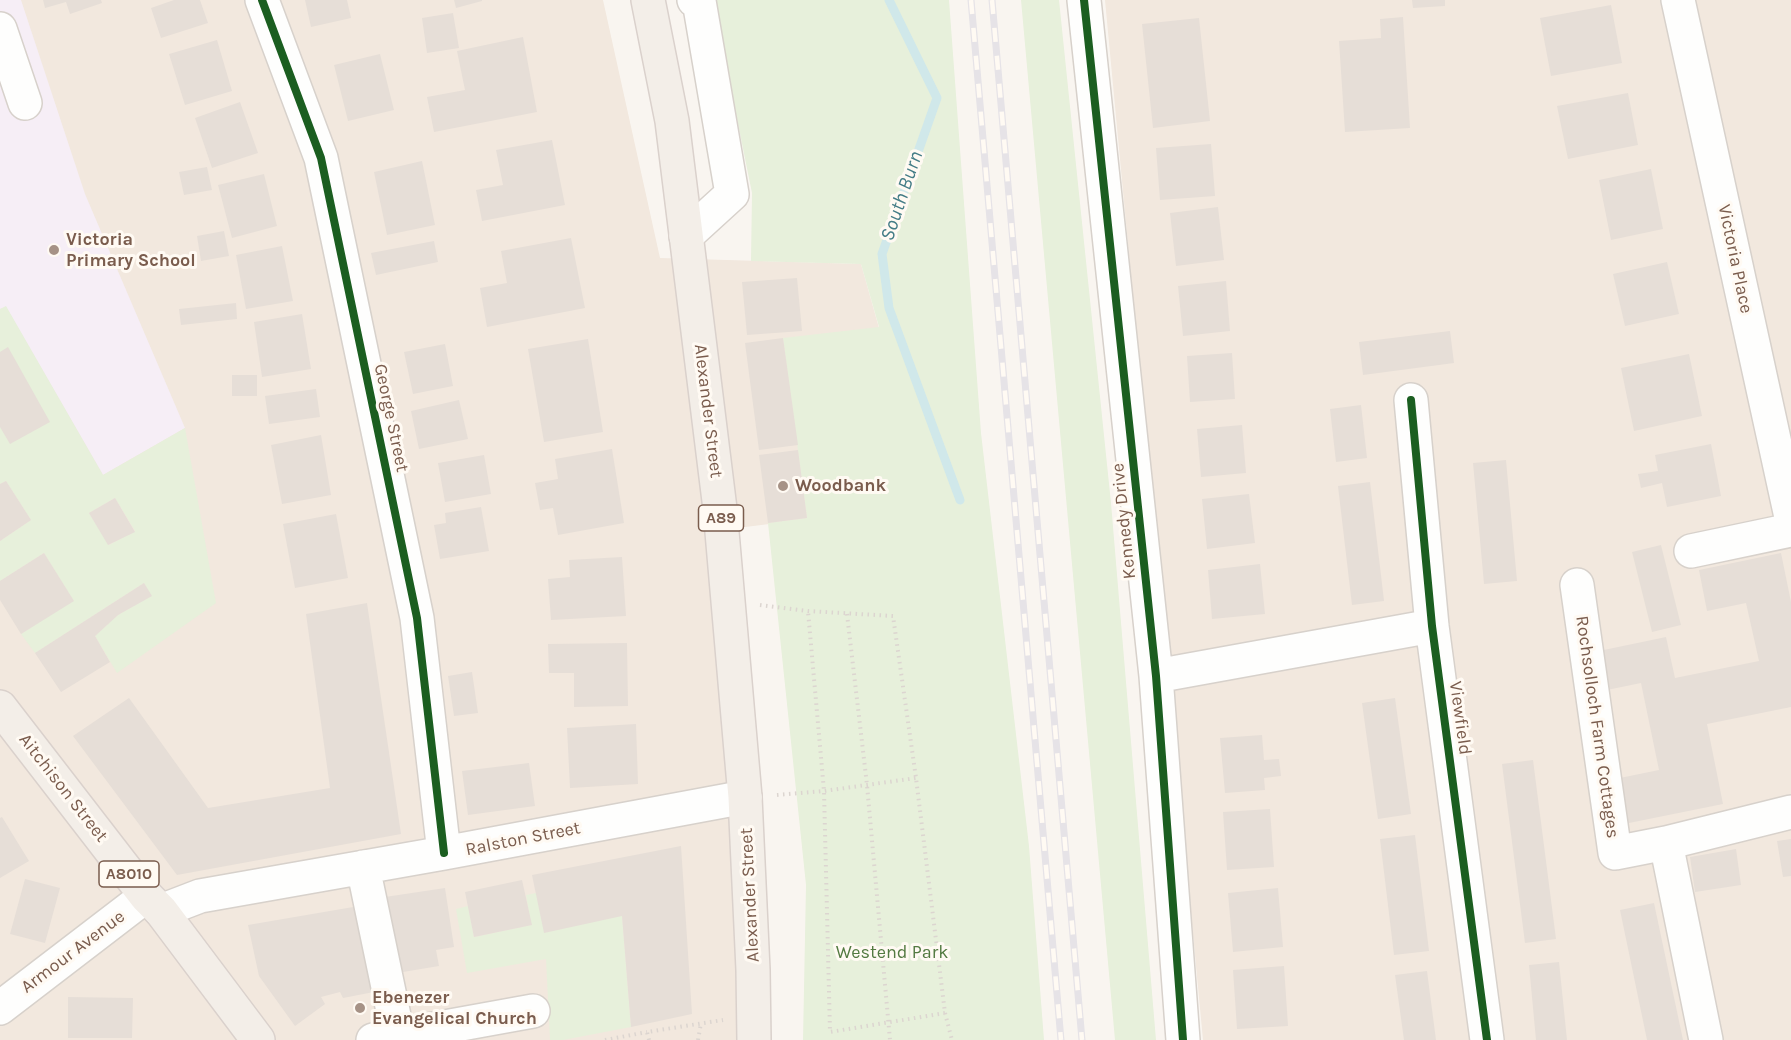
<!DOCTYPE html>
<style>
body{margin:0}
canvas{display:block;background:#f9f5f0}
</style>
<canvas width="1791" height="1040"></canvas>
<script>
const ctx = document.querySelector('canvas').getContext('2d');
ctx.lineJoin = 'round';
function fill(path, color) {
  ctx.fillStyle = color;
  ctx.fill(path, 'evenodd');
}
function trace(path, color, width, dash) {
  ctx.strokeStyle = color;
  ctx.lineWidth = width;
  ctx.lineCap = dash ? 'butt' : 'round';
  ctx.setLineDash(dash || []);
  ctx.stroke(path);
}
function drawText(font, color, halo, rows, align = 'center') {
  ctx.font = font + ' Karla,sans-serif';
  ctx.lineWidth = 6;
  ctx.setLineDash([]);
  ctx.textBaseline = 'middle';
  ctx.strokeStyle = halo;
  ctx.fillStyle = color;
  for (const [text, x, y, turn = 0] of rows) {
    ctx.save();
    ctx.translate(x, y);
    ctx.rotate((+turn || 0) * Math.PI / 180);
    ctx.textAlign = isNaN(turn) ? turn : align;
    if (halo) ctx.strokeText(text, 0, 0);
    ctx.fillText(text, 0, 0);
    ctx.restore();
  }
}
fill(new Path2D(`
 M0,0h603l57,258 201,6 18,64 63,174 -220,28 31,510h-753z
 M1105,0h686v1040h-588z`), '#f2e8de');
fill(new Path2D(`
 M0,0h21l64,194 100,234 -82,47 -97,-168 -6,2z`), '#f6eef6');
fill(new Path2D(`
 M713,0h236l32,433 48,413 15,194h-241l3,-155 -38,-362 39,-5 -24,-180 96,-11 -18,-63 -110,-3 1,-68z
 M1021,0h38l52,503 45,537h-41z
 M6,306l97,169 82,-47 31,175 -99,70 -22,-37 23,-21 33,-19 -7,-13 -109,70 -14,-19 52,-34 -29,-47 -44,28v-40l31,-21 -25,-39 -6,3v-175zM115,498l20,33 -26,14 -20,-32z
 M536,893l86,23 9,111 -68,13h-13l-4,-81 -79,14 -11,-64 12,-3 6,31 57,-12 -5,-30z`), '#e7f0db');
trace(new Path2D(`
 M889,0l48,98 -55,156 7,54 71,192`), '#d0e8ea', 9);
fill(new Path2D(`
 M43,0h58l1,3 -32,11 -4,-12 -21,6z
 M174,0h26l8,23 -47,15 -10,-30z
 M305,0h42l4,18 -40,9z
 M454,0h28v1l-26,7z
 M1412,0h33v6l-32,2z
 M1611,5l11,58 -71,13 -11,-58z
 M453,13l6,35 -32,5 -5,-35z
 M1403,17l7,111 -65,4 -6,-91 42,-3 -1,-19z
 M1199,18l11,103 -57,7 -11,-104z
 M523,37l14,75 -103,20 -7,-35 38,-7 -8,-39z
 M217,40l15,51 -47,14 -16,-51z
 M380,54l14,56 -46,11 -14,-56z
 M1628,93l10,52 -70,14 -11,-53z
 M240,102l18,51 -46,15 -17,-50z
 M552,140l13,65 -83,16 -6,-31 27,-5 -7,-35z
 M1211,144l4,52 -55,4 -4,-52z
 M422,161l13,64 -48,10 -13,-63z
 M207,167l5,23 -28,5 -5,-23z
 M1651,169l12,60 -52,11 -12,-60z
 M264,174l13,52 -45,12 -14,-53z
 M1218,207l6,53 -48,6 -6,-53z
 M224,231l5,25 -28,5 -4,-25z
 M571,238l14,70 -98,19 -7,-39 27,-5 -6,-32z
 M434,241l4,21 -62,13 -5,-22z
 M282,246l11,55 -47,8 -10,-54z
 M1667,262l12,52 -54,12 -12,-52z
 M797,278l5,53 -55,4 -5,-53z
 M1226,281l4,50 -47,5 -5,-50z
 M236,303l1,16 -56,6 -2,-16z
 M302,314l9,55 -49,8 -8,-55z
 M1450,331l4,32 -91,12 -4,-33z
 M783,338l15,107 -39,5 -14,-107z
 M588,339l15,93 -59,10 -16,-93z
 M445,344l8,42 -40,8 -9,-42z
 M8,347l42,75 -40,22 -10,-17v-75z
 M1232,353l3,46 -45,3 -3,-46z
 M1689,354l13,62 -68,15 -13,-63z
 M232,375h25v21h-25z
 M316,389l4,28 -51,7 -4,-28z
 M459,400l9,39 -49,10 -8,-38z
 M1361,405l6,53 -31,4 -6,-53z
 M1242,425l4,48 -45,4 -4,-48z
 M321,435l10,60 -49,9 -11,-59z
 M1711,444l10,52 -54,11 -5,-24 -21,5 -3,-14 20,-3 -3,-16z
 M612,449l12,74 -66,12 -5,-27 -13,2 -5,-27 23,-4 -3,-20z
 M798,450l9,68 -39,5 -9,-68z
 M484,455l7,39 -46,8 -7,-39z
 M1506,460l11,121 -33,3 -11,-121z
 M6,481l25,39 -31,21v-57z
 M1370,482l14,119 -32,4 -14,-119z
 M1249,494l6,49 -48,6 -5,-50z
 M115,498l20,34 -27,13 -19,-32z
 M481,507l8,44 -49,8 -6,-34 12,-2 -1,-10z
 M336,514l12,64 -53,10 -12,-64z
 M1661,545l20,80 -29,7 -20,-80z
 M44,553l30,48 -53,33 -21,-34v-19z
 M1781,553l10,49v105l-84,17 16,80 -99,20 -9,-45 44,-9 -18,-87 -34,7 -8,-39 67,-14 9,41 84,-17 -13,-58 -39,8 -8,-41z
 M622,557l4,59 -75,4 -3,-41 22,-2 -1,-17z
 M1260,564l5,50 -53,5 -4,-49z
 M144,583l8,13 -34,19 -23,21 15,26 -49,30 -26,-39z
 M367,603l34,231 -224,41 -104,-139 56,-38 79,110 122,-20 -24,-174z
 M627,643l1,63 -54,1v-34h-25l-1,-29z
 M472,672l6,41 -24,3 -6,-40z
 M1395,698l16,116 -33,5 -16,-116z
 M636,724l2,60 -68,4 -3,-60z
 M1262,735l2,25 15,-1 2,17 -17,2 1,12 -40,3 -5,-55z
 M1533,760l23,179 -31,4 -23,-179z
 M529,763l6,43 -67,9 -6,-44z
 M1270,809l4,58 -47,3 -4,-58z
 M2,817l27,44 -29,17v-60z
 M1415,835l14,116 -35,4 -14,-116z
 M1791,839v37l-8,1 -6,-36z
 M681,846l11,168 -61,13 -9,-111 -78,17 -12,-58z
 M1736,849l5,36 -46,7 -5,-35z
 M25,879l35,9 -15,55 -35,-9z
 M522,880l10,45 -58,12 -9,-45z
 M445,888l9,59 -18,3 3,16 -42,7 -12,-76z
 M1278,888l5,59 -50,5 -5,-59z
 M1654,903l29,137h-36l-27,-130z
 M359,906l20,85 -36,7 -3,-6 -19,5 4,7 -30,22 -36,-50 -11,-51z
 M1559,962l8,78h-31l-7,-75z
 M1284,966l4,60 -51,3 -4,-59z
 M1427,971l9,69h-32l-9,-65z
 M68,997l65,1 -1,40h-64z`), '#e6ded7');
const minor = new Path2D(`
 M262,0l59,158 96,460 27,235
 M1084,0l72,676 27,364
 M1678,0l113,517
 M0,29l25,74
 M686,236l46,-42 -33,-193 -5,-1
 M1411,400l21,226 55,414
 M1691,551l100,-21
 M1577,585l38,268 51,-10 125,-31
 M1156,676l276,-50
 M1666,843l40,197
 M363,867l35,168
 M161,911l39,-15 244,-43 301,-56
 M0,1008l146,-112
 M373,1040l160,-29`);
const major = new Path2D(`
 M648,0l24,121 48,388 25,288 8,173 1,70
 M0,707l146,189 15,15 97,129`);
trace(minor, '#d7d1cb', 36);
trace(major, '#dad1cc', 36);
trace(new Path2D(`
 M760,605l48,6 85,5 23,162 29,235 -115,19 -6,-241 -16,-180
 M847,614l20,171 23,255
 M777,795l47,-4 92,-13
 M945,1013l7,27
 M605,1040l42,-8
 M649,1040l-2,-8 76,-12
 M698,1040l3,-17`), '#dcd5d0', 4, [1.5, 4.5]);
trace(minor, '#fefefd', 33);
trace(major, '#f3eee8', 33);
const rail = new Path2D(`
 M971,0l90,1040
 M992,0l90,1040`);
trace(rail, '#e6e3e7', 7);
trace(rail, '#fffaf3', 4.5, [14]);
trace(new Path2D(`
 M262,0l59,158 96,460 27,235
 M1084,0l72,676 27,364
 M1411,400l21,226 55,414`), '#1b5e20', 8);
for (const [x, y, r, color] of [
 [54,250,6,"#a69286"],
 [783,486,6,"#a69286"],
 [360,1008,6,"#a69286"]
]) {
  const dot = new Path2D();
  dot.arc(x, y, r, 0, 2 * Math.PI);
  ctx.fillStyle = color;
  ctx.fill(dot);
  trace(dot, '#fffaf3', 2);
}
for (const [x, y, w] of [
 [721,518,45],
 [129,874,60]
]) {
  const box = new Path2D();
  box.roundRect(x - w / 2, y - 13, w, 26, 4.5);
  ctx.fillStyle = '#fffaf3';
  ctx.fill(box);
  trace(box, '#7a5c4d', 1.5);
}
drawText('bold 16px', '#7a5c4d', null, [
 ["A89",721,518],
 ["A8010",129,874]
]);
drawText('bold 18px', '#7a5c4d', '#fffaf3', [
 ["Victoria",66,240],
 ["Primary School",66,261],
 ["Woodbank",795,486],
 ["Ebenezer",372,998],
 ["Evangelical Church",372,1019]
], 'left');
drawText('18px', '#7a5c4d', '#fffaf3', [
 ["Victoria Place",1735,259,78],
 ["Alexander Street",708,411,83],
 ["George Street",391,418,78],
 ["Kennedy Drive",1124,521,-96],
 ["Viewfield",1460,718,82],
 ["Rochsolloch Farm Cottages",1597,727,82],
 ["Aitchison Street",63,788,52],
 ["Ralston Street",523,839,-11],
 ["Alexander Street",750,895,-93],
 ["Armour Avenue",73,952,-37]
]);
drawText('18px', '#537a41', '#fffaf3', [
 ["Westend Park",892,953]
]);
drawText('italic 20px', '#437c86', '#fffaf3', [
 ["South Burn",902,196,-71]
]);
</script>
